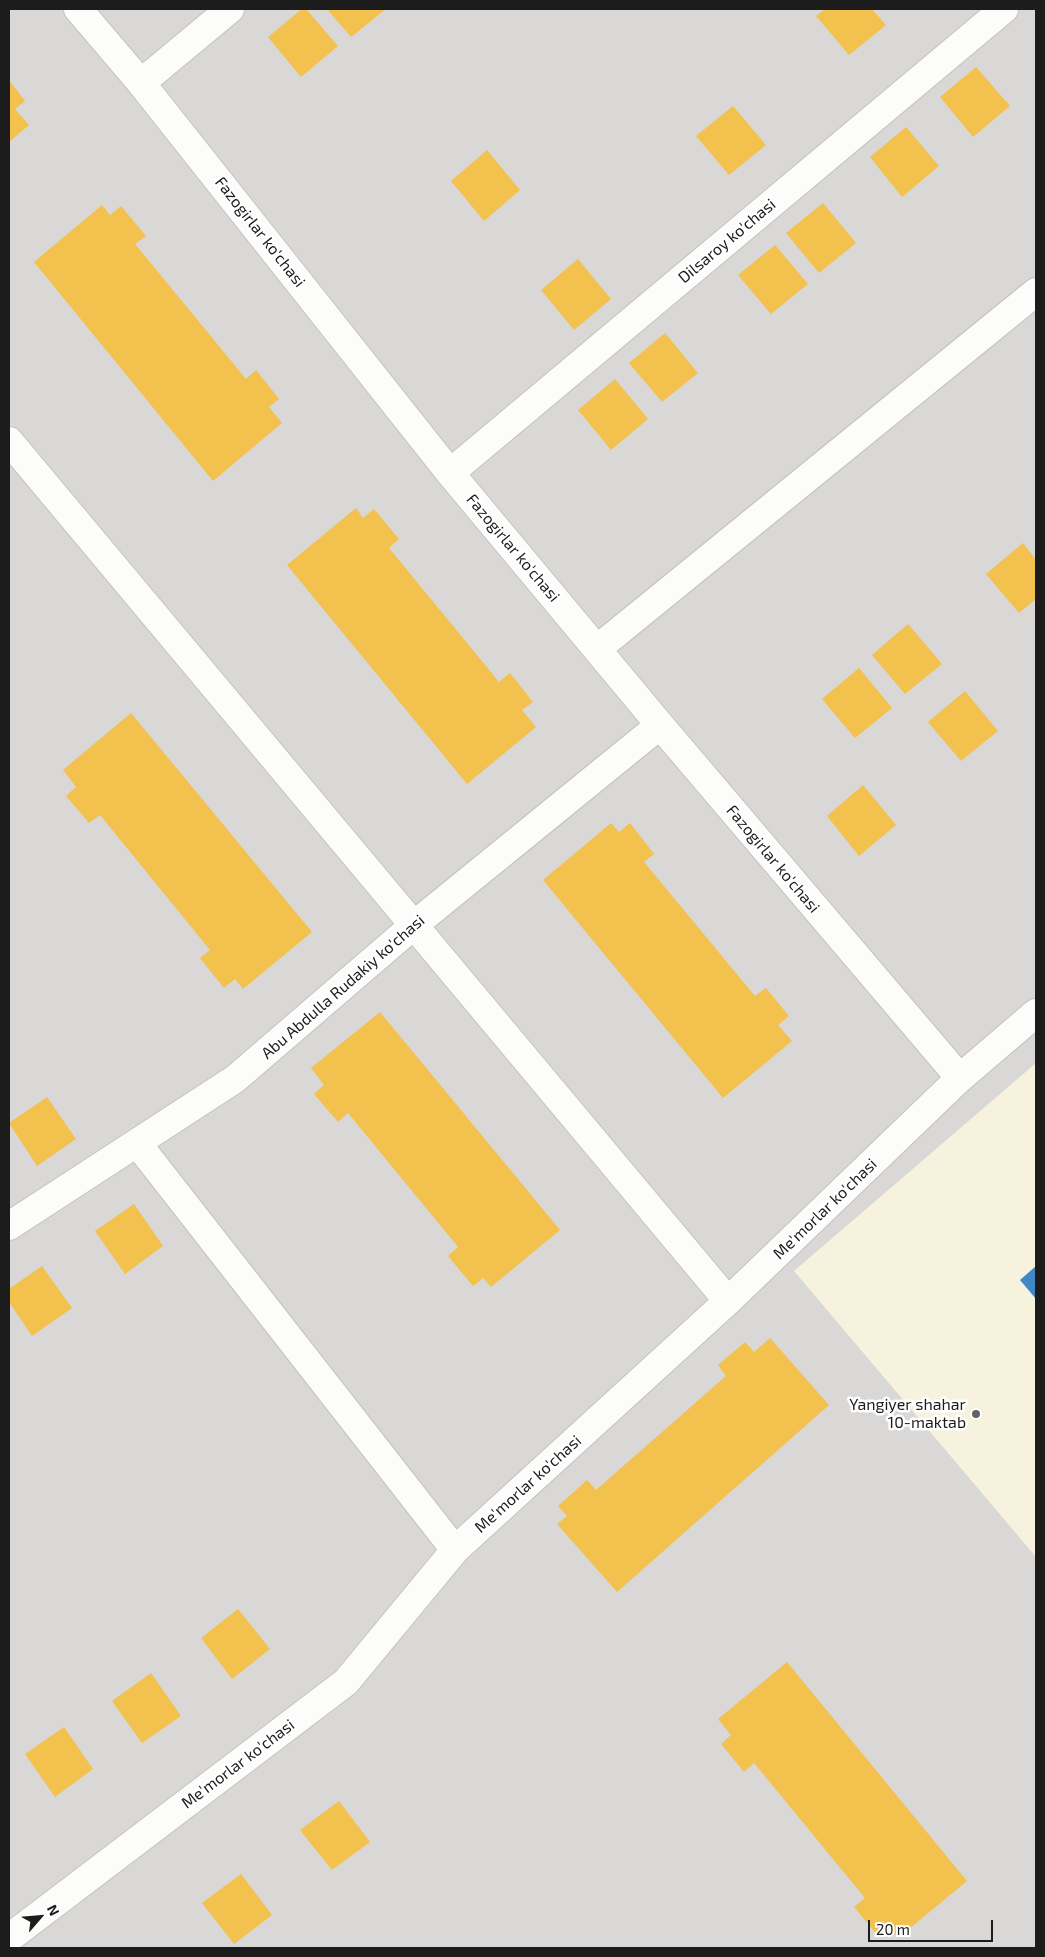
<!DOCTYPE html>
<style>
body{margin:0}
#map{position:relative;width:1045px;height:1957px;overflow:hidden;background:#ece8e4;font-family:"Exo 2",sans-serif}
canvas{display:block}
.frame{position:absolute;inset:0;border:10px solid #1c1c1c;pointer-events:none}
.north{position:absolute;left:15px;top:1892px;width:50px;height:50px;-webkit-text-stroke:4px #fff;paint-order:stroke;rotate:63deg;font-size:14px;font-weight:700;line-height:20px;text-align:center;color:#1c1c1c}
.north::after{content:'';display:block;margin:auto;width:18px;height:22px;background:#1c1c1c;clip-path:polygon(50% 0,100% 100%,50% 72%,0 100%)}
.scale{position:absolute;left:868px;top:1920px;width:125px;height:22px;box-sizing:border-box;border:2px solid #1c1c1c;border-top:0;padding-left:6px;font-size:15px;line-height:18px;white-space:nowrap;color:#1c1c1c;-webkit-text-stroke:4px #fff;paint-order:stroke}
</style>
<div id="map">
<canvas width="1045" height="1957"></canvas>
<div class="frame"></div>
<div class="north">N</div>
<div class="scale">20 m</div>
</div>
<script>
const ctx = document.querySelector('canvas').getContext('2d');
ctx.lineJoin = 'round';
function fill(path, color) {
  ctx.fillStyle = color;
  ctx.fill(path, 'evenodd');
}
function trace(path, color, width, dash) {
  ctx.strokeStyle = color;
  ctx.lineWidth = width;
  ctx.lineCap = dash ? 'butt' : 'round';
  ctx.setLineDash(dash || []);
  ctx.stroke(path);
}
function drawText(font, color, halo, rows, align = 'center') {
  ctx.font = font + ' "Exo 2",sans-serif';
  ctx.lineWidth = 5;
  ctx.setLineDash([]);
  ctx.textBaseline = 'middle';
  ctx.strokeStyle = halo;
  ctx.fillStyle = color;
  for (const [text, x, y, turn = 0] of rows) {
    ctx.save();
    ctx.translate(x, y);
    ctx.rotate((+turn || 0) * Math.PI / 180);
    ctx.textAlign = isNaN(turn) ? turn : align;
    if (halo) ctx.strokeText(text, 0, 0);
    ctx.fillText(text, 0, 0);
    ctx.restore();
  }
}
fill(new Path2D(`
 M9,9h1027v1939h-1027z`), '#dad8d6');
fill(new Path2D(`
 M1036,1063v494l-242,-286z`), '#f6f2de');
fill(new Path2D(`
 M302,9h4l32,37 -37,31 -33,-40z
 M327,9h59l-35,28z
 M825,9h47l14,16 -37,30 -33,-39z
 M976,67l34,39 -37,31 -33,-40z
 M9,80l16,21 -10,8 14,16 -20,17z
 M733,106l33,39 -37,30 -33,-39z
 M906,127l33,39 -37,31 -32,-40z
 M487,150l33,40 -36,31 -33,-40z
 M823,203l33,40 -37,30 -33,-40z
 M102,205l8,10 11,-9 25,30 -11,8 111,135 10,-9 23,29 -10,8 13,16 -69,58 -179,-219z
 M775,245l33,39 -37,30 -33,-39z
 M578,259l33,40 -37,31 -33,-40z
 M665,333l33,40 -36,29 -33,-39z
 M615,379l33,40 -37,31 -33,-40z
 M356,508l7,10 11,-9 25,30 -10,9 110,134 11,-9 23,29 -11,8 14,17 -69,57 -180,-219z
 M1023,543l13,17v39l-17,14 -33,-39z
 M908,624l34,40 -37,30 -33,-39z
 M859,668l33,40 -37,30 -33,-39z
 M965,691l33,40 -37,30 -33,-39z
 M131,713l181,219 -69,57 -8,-10 -11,9 -24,-30 10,-8 -110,-135 -11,8 -23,-27 10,-9 -13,-17z
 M863,785l33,40 -37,31 -32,-40z
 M611,823l8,9 11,-9 24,31 -10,8 111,134 11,-8 23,28 -11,9 14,16 -69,57 -180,-218z
 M380,1012l180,218 -69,57 -8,-9 -10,8 -25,-30 10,-9 -110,-134 -10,9 -24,-28 10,-9 -13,-17z
 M47,1097l29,42 -39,27 -28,-43z
 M134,1204l29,42 -38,28 -30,-43z
 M42,1266l30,42 -40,28 -23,-34v-13z
 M770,1338l59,67 -212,187 -60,-68 10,-8 -9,-10 29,-26 9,10 130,-114 -8,-11 27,-23 9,10z
 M238,1609l32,40 -38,30 -31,-41z
 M787,1662l180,219 -69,57 -8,-10 -11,9 -25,-30 11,-9 -111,-135 -10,9 -23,-28 10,-9 -13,-16z
 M151,1673l30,43 -39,27 -30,-42z
 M64,1727l29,42 -38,28 -30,-43z
 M339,1801l31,41 -38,28 -32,-40z
 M241,1874l31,41 -38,29 -32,-41z`), '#f2c14e');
fill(new Path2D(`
 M1036,1266v33l-16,-19z`), '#3f88c5');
const minor = new Path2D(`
 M78,9l63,74 309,390 210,252 300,353
 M141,83l89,-74
 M9,441l719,860
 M450,473l554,-464
 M597,649l439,-357
 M137,1143l318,407
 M9,1226l226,-147 179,-154 246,-200
 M9,1938l337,-256 109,-132 273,-249 232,-223 76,-65`);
trace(minor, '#c4c2c0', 30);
trace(minor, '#fcfcfb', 28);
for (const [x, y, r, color] of [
 [976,1414,5,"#656362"]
]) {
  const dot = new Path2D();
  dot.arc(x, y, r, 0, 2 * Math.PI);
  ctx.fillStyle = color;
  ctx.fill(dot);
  trace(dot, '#fff', 2);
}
drawText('16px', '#1c1c1c', '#fff', [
 ["Fazogirlar ko'chasi",260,232,52],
 ["Dilsaroy ko'chasi",727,241,-40],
 ["Fazogirlar ko'chasi",513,548,50],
 ["Fazogirlar ko'chasi",773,859,50],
 ["Abu Abdulla Rudakiy ko'chasi",343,987,-41],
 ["Me'morlar ko'chasi",825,1209,-44],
 ["Me'morlar ko'chasi",528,1484,-42],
 ["Me'morlar ko'chasi",238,1764,-37]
]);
drawText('16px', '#1c1c1c', '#fff', [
 ["Yangiyer shahar",966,1405],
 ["10-maktab",966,1423]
], 'right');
</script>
